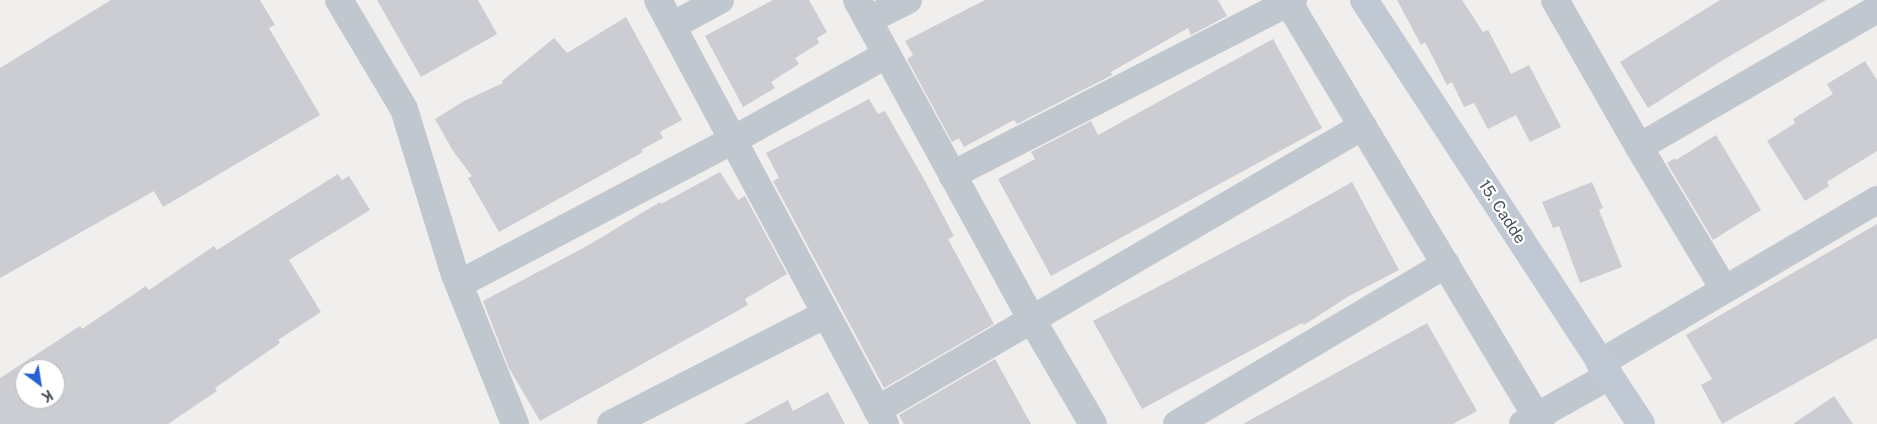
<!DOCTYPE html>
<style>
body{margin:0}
#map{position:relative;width:1877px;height:424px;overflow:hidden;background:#f1eeee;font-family:"Public Sans",sans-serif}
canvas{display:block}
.north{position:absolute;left:15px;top:359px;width:50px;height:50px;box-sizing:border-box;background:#fff;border:1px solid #b6b9bd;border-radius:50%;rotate:149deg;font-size:14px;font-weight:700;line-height:20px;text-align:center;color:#48505a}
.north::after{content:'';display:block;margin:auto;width:18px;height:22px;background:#2961d0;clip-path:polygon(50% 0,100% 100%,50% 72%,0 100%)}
</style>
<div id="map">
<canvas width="1877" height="424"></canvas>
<div class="north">K</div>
</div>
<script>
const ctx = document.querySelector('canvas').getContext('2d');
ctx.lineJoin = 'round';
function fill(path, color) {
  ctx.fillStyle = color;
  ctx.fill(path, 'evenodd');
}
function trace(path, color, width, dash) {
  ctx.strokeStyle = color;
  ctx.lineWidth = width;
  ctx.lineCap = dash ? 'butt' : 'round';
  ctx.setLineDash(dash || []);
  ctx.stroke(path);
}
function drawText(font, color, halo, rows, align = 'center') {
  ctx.font = font + ' "Public Sans",sans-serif';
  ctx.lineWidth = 4.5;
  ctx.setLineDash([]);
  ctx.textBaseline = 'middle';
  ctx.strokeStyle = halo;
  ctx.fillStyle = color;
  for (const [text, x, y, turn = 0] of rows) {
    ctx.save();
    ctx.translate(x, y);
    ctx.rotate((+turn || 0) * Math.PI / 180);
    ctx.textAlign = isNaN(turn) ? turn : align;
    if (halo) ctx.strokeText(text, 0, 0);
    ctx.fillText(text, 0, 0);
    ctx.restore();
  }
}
fill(new Path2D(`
 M111,0h149l15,25 -6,3 51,87 -157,92 -9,-16 -154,87v-210z
 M377,0h101l19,34 -76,43z
 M773,0h36l18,32 -10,6 2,5 -24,15 4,6 -28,18 4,6 -32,19 -38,-71z
 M985,0h233l9,16 -36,19 -3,-7 -77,44 1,3 -95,49 -3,-4 -50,27 -5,-9 -7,4 -45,-83 6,-4 -8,-14z
 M1397,0h65l21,32 5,-2 23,44 18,-9 32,62 -31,15 -14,-27 -28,14 -14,-26 -10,4 -12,-25 -5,3 -22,-43 -4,3z
 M1720,0h106l-103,60 -75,48 -28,-46z
 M626,17l56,103 -22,12 3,6 -22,12 2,2 -144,80 -31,-54 4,-2 -19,-25 -18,-32 29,-18 39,-18 -1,-2 52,-43 13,15z
 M1273,39l49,89 -271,148 -53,-97 37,-20 -4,-7 60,-31 7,14z
 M1865,61l12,19v71l-50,31 2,4 -24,15 -38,-60 28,-18 -2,-4 40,-25 -6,-10z
 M869,99l9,15 7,-3 40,70 29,55 -6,3 46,85 -110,64 -111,-207 6,-3 -13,-25z
 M1716,135l45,75 -48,30 -46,-77 8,-5 1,2z
 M720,172l18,28 7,-4 42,78 -42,25 3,6 -208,116 -31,-53 -26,-67 104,-55 73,-44 1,2z
 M338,174l4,6 7,-4 21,34 -81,50 32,52 -43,28 2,3 -65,45 2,3 -49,33h-168v-46l80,-52 2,3 64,-43 3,4 65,-44 3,4zM25,369h30v30h-30z
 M1352,182l47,88 -50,26 -45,29 -2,-2 -160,86 -49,-88 186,-98z
 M1592,182l11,26 -4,2 23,57 -42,16 -21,-57 -6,2 -11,-26z
 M1877,224v114l-155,86 -21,-39 11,-6 -26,-44z
 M1427,323l50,88 -24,13h-210z
 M995,359l36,65h-127l-5,-9z
 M828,392l17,32h-101l44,-24 5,11z
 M1834,396l19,28h-60z`), '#cccdd2');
trace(new Path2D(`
 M339,0l65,109 50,163 61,152
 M658,0l227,424
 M857,0l175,320 61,104
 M1287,0l254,424
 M1555,0l84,147 85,142
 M868,20l40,-20
 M672,26l48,-26
 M1639,147l238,-138
 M952,175l341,-175
 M459,284l274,-144 153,-85
 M1600,363l277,-163
 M877,410l486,-284
 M611,424l215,-110
 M1177,424l269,-160
 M1523,424l86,-48`), '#c0c7cf', 28);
trace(new Path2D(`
 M1364,0l277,424`), '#c0c8d3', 28);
drawText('16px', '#48505a', '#fff', [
 ["15. Cadde",1502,212,57]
]);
</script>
